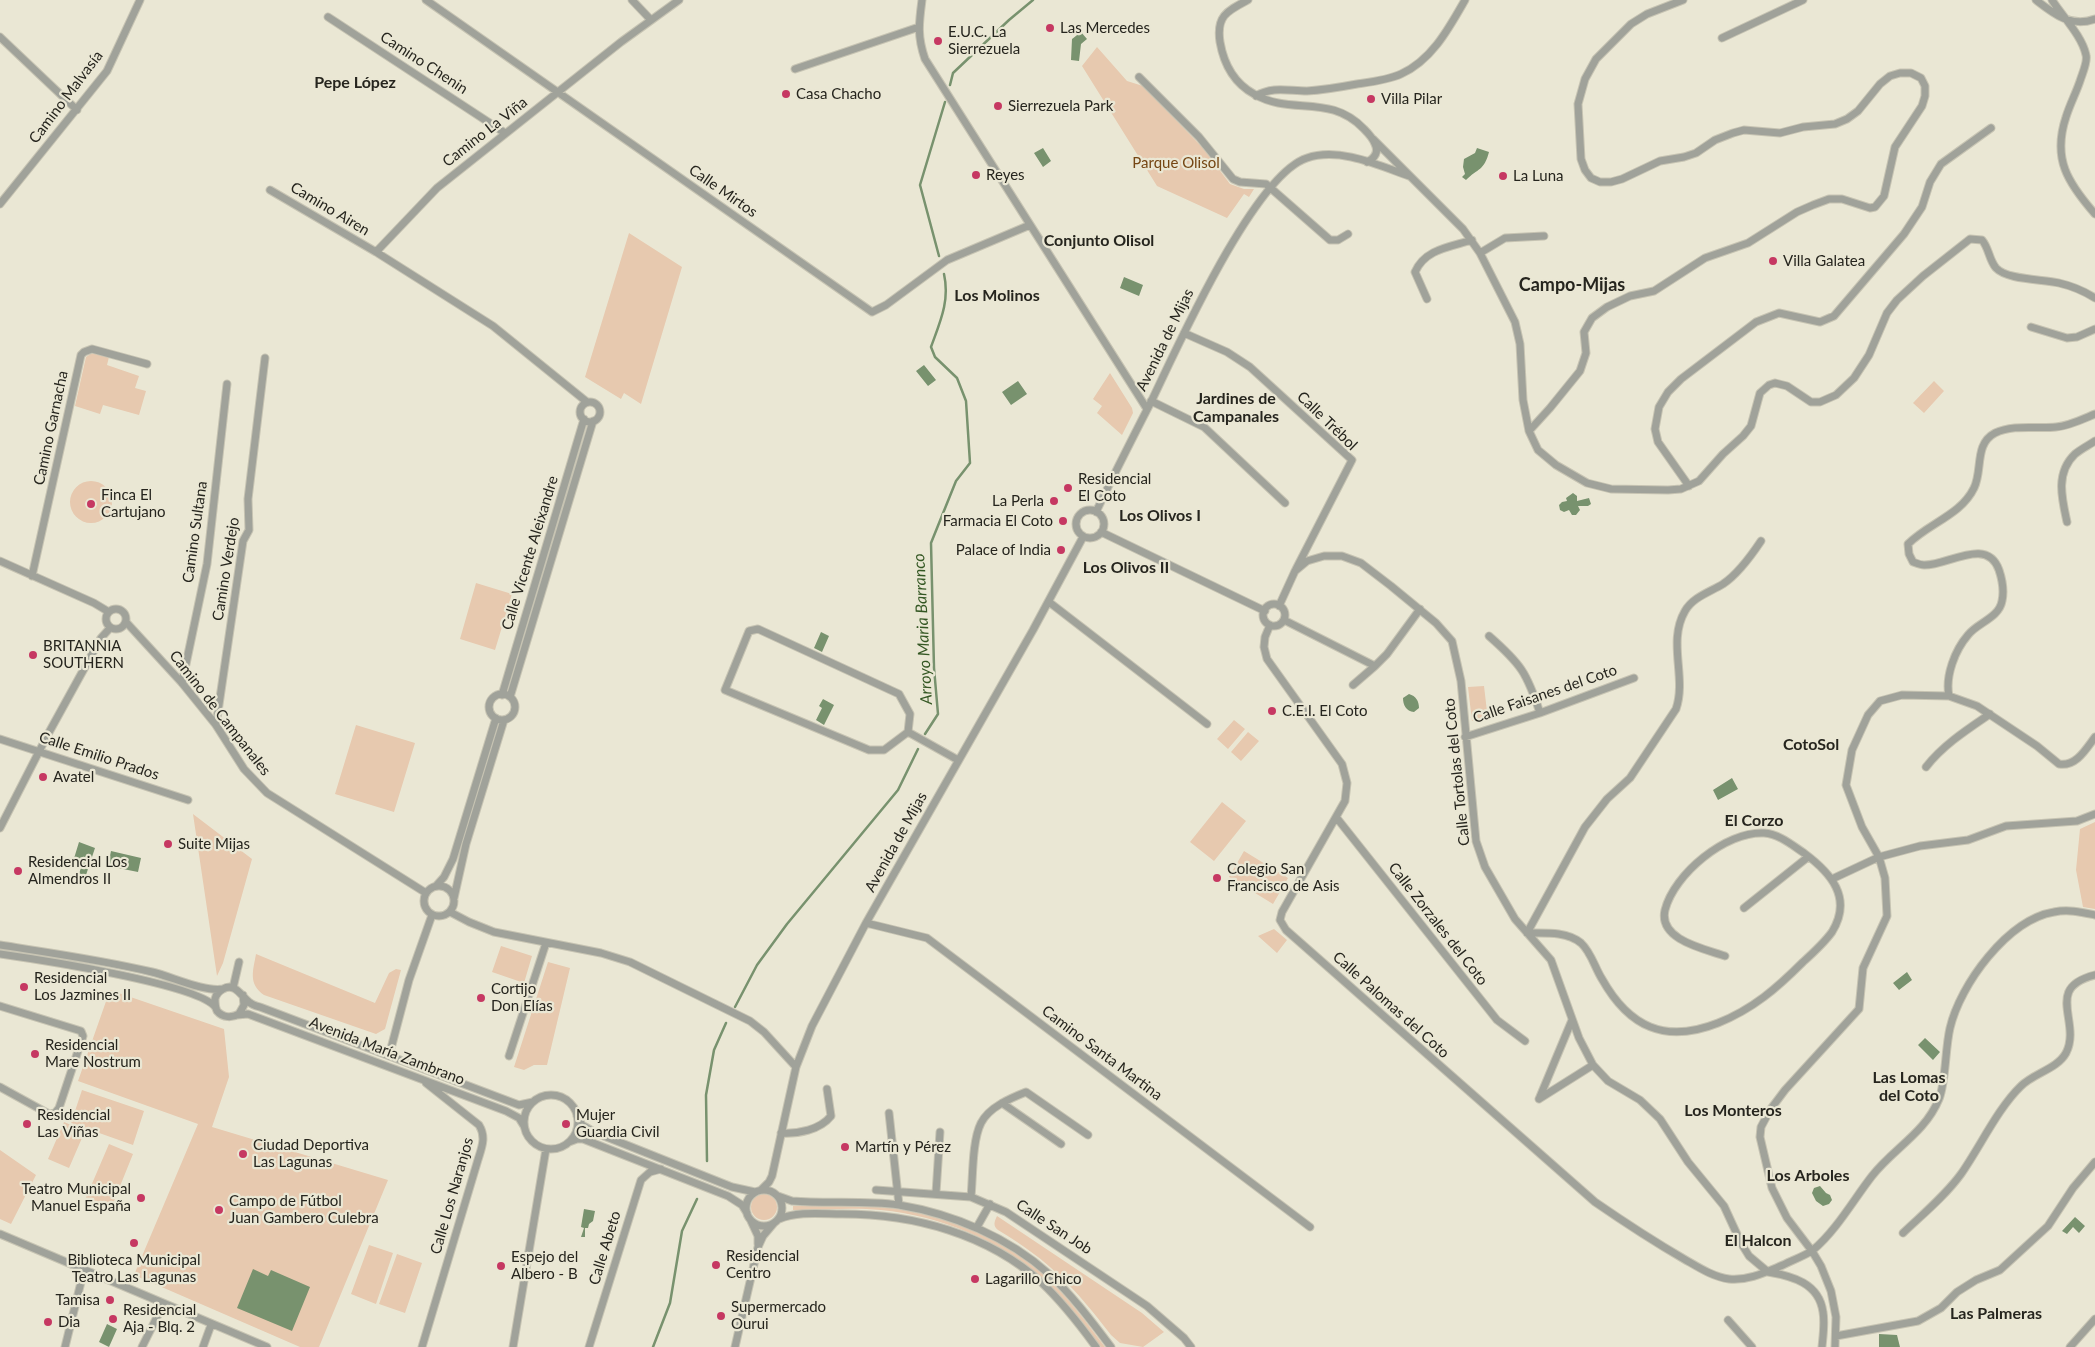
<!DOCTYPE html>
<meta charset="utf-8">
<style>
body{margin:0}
canvas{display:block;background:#eae7d4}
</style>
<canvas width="2095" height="1347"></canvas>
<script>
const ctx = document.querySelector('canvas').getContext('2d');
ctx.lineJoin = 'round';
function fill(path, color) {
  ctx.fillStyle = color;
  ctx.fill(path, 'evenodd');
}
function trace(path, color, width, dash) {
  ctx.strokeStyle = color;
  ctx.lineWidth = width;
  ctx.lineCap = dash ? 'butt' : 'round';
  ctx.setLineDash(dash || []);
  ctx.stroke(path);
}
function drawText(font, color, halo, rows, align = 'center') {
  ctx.font = font + ' Lato,sans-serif';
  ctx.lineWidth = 4.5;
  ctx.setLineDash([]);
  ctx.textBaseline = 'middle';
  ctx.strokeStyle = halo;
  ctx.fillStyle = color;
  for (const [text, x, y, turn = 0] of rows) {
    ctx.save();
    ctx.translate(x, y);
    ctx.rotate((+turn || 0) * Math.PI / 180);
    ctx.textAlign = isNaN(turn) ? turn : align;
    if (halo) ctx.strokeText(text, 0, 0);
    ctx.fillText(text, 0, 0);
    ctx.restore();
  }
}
fill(new Path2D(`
 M1097,47l30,34 16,5 60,62 27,36 14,5h10l-5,8 -5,-3 -17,24 -70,-32 -75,-120z
 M629,233l53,34 -41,137 -17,-11 -3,6 -36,-22z
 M92,353l17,4 -2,8 32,11 -4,12 11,3 -7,24 -36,-10 -3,9 -25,-8 11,-49z
 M1110,373l22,35 1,5 -11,22 -25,-22 5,-7 -9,-7z
 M1934,381l10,10 -20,22 -11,-10z
 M70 502a21 21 0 1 1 42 0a21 21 0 1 1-42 0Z
 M476,583l36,11 -17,56 -35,-11z
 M1484,686l4,34 -16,1 -4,-34z
 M1234,720l11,9 -17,20 -11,-10z
 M356,725l59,18 -21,69 -59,-18z
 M1248,732l11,9 -18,20 -10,-9z
 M1222,802l24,19 -32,40 -24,-19z
 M193,814l59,45 -29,104 -6,13z
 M2095,822v87l-12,-2 -7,-37 4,-41z
 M1244,851l44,27 -15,26 -44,-27z
 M1274,929l13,11 -10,13 -19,-17z
 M501,946l31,10 -8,27 -32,-11z
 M256,954l119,49 14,-30 7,-4 5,1 -16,59 -9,5 -112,-39c-16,-11 -11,-24 -8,-41z
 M548,962l22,6 -23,97h-13l-10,5 -10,-3z
 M110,990l114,39 5,48 -17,50 176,53 -69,167h-19l-166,-72 64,-151 -120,-43z
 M82,1090l62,21 -11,34 -62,-22z
 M64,1122l21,9 -16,37 -21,-9z
 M109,1144l24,10 -23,57 -25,-11z
 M0,1150l36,25 -25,49 -11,-5z
 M751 1207a13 13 0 1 1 26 0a13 13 0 1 1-26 0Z
 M793,1206c29,0 59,-3 88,1 59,6 121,29 165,70 23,21 41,46 59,70h-4c-18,-23 -36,-47 -57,-67 -44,-40 -104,-64 -163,-70 -29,-3 -59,0 -88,0z
 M997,1216l145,97 22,19 -21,15 -23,-4 -9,-8c-36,-47 -61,-74 -113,-105 -5,-4 -4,-8 -1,-14z
 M369,1245l24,8 -17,51 -25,-10z
 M397,1254l25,9 -17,50 -26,-9z`), '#e7c9af');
fill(new Path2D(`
 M1081,32l6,7 -6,5 -2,17 -8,-1 1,-21z
 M1043,148l8,13 -8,6 -9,-14z
 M1477,148l12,4c-5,19 -11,16 -23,28l-4,-3 3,-3 -2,-7 1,-8 11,-6z
 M1124,277l19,8 -4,11 -19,-8z
 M924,365l12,15 -8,6 -12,-15z
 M1018,381l9,13 -16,11 -9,-13z
 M1573,493l4,3v5l12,-3 2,6 -3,2h-10l2,4 -4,5h-4l-3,-5 -5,2 -4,-2 -1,-5 3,-3 5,-1 -1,-3z
 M821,632l8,4 -7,16 -8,-4z
 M1409,694c7,2 10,7 10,14l-5,4c-8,-1 -11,-7 -11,-14z
 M823,699l11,6 -10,20 -8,-5 6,-12 -3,-2z
 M1732,778l6,11 -20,11 -5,-10z
 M79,842l16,6 -11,33 -7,-2 4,-11 -9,-3z
 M111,851l30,7 -3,14 -30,-6z
 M1907,972l5,8 -13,10 -6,-7z
 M1925,1038l15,14 -7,8 -15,-15z
 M1820,1186l6,7 4,2 2,5 -3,4 -6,2 -7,-5 -4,-8 2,-5z
 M584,1209l11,2 -2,10 -4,3 -1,4h-3v9h-4l3,-9 -3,-1z
 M2075,1217l10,9 -6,7 -6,-6 -6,7 -5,-3z
 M253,1269l15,7 3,-6 39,17 -18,44 -55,-23z
 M107,1324l10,5 -8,18 -10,-5z
 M1879,1334l18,1 3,12h-21z`), '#78926e');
trace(new Path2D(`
 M950,85l3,-12 56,-53 24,-20
 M939,256l-19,-71 25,-83
 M925,734l13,-20 -4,-46 -3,-125 25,-62 14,-18 -4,-62 -9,-23 -22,-21 -4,-10c9,-25 19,-46 13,-73
 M735,1007l22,-42 30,-41 111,-134 20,-41
 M707,1161l-1,-66 8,-45 12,-27
 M653,1347l17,-44 12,-72 15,-32`), '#78926e', 2.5);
const minor = new Path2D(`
 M426,0l446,312 14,-7 61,-45 83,-35
 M632,0l19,20
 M922,0c-3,23 -5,36 3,59l222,350
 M1248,0c-21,11 -32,16 -28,42 4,23 14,41 34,52 37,22 76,-1 110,35 4,4 9,9 11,15 4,8 0,14 -8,18
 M2036,0c18,14 35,28 59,19
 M2052,0c11,17 30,36 34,55 2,7 -4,19 -6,26 -4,12 -10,23 -14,36 -14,42 2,66 29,97
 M328,17l177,116
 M0,37l77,73
 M1722,38l81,-38
 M795,69l124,-42
 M1139,77l60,60 34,42 7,3 26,2 64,56h8l10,-6
 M1256,96c17,-10 32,-5 51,-5 17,-1 34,-4 50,-7 14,-2 31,-4 44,-10 31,-14 48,-46 64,-74
 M1373,139l90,90 17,24 35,69 5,22 3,56 6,31 9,19 18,15 31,18 24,6 57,1 13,-1 18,-8 24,-27 20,-18 8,-10 9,-33 9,-8 6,-2 12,3 24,16h9l16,-7 18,-17 15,-23 18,-42 10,-13 26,-24 47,-37 12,1c7,8 7,20 14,28 11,12 47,11 63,15 13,3 25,8 36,15
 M270,190l106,62 117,74 94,76
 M0,204l107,-133 33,-71
 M376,252l61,-64 184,-146 58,-42
 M1480,253l25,-15 39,-2
 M1427,299l-12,-27c10,-23 35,-25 57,-32
 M2031,327l36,11 10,-1 18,-8
 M1184,333l43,19 23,15 102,93 -56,109
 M1151,401l53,26 81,76
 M580 412a10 10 0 1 1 20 0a10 10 0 1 1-20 0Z
 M1529,431l21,-23 30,-37 6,-18 -2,-21 8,-14 15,-11 23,-11 24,-5 51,-33 43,-15 49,-31 16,-7 16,-6h13l28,9 5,-1 9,-11 11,-49 27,-41 3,-10v-10l-4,-8 -10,-5h-11l-10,3 -10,8 -22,27 -11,8 -12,5 -32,3 -23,6 -36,-3 -11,3 -18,7 -19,13 -12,4 -24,4 -38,18 -11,3h-11l-9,-4 -6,-8 -4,-11 -3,-55 7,-25 11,-20 35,-35 16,-10 36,-14
 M1689,486l-31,-44 -3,-13 4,-22 9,-15 13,-13 75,-57 23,-9 41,9 14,-6 70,-82 18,-27 8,-25 11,-18 50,-36
 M1076 524a14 14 0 1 1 28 0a14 14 0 1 1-28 0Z
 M1096,512c18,-38 37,-75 56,-112 25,-52 102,-225 155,-242 32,-11 71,7 102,18
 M2067,522c-5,-23 -12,-49 8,-68 6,-5 14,-9 20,-13
 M1101,532l164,79
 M0,561l94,42 15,9
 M32,576l49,-221 3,-3 8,-3 55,15
 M1049,602l158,122
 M1263 615a11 11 0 1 1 22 0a11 11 0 1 1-22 0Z
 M1279,606l16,-35 12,-10 17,-5h18l19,7 30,23 45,37 16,18 9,40 15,160 9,26 30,52 36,41 28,78 14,27 15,16 32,19 20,19 28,43 36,44 17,37 8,13 19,16
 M106 619a10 10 0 1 1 20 0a10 10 0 1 1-20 0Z
 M1284,620l91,46 12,-12 33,-45
 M126,622l56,61 34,42 28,44 23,24 159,100
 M1270,625l-5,12 -1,10 3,12 75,105 5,19 -2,18 -63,111 -2,8 6,10 309,272c29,20 58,39 89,57 14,8 29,18 45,20 19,2 37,-7 54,-14 9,-5 22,-9 30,-15 23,-19 41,-51 59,-74 22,-28 53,-43 67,-77 7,-17 6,-50 11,-71 10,-43 57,-108 104,-116 14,-3 27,0 41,3
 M758,629l141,65 11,20 -2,18 -24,18h-15l-144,-60 24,-59z
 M1489,636c32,28 38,37 51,77
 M182,683l25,-119 20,-180
 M1353,685l22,-19
 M489 707a13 13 0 1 1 26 0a13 13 0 1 1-26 0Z
 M502,695l82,-276
 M1949,696c-4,-20 6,-46 19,-61 9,-12 31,-17 34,-34 2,-9 0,-22 -3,-31 -12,-34 -52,-4 -75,-5 -4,0 -8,-2 -11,-3l-4,-8 -1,-10c21,-21 53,-29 66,-56 9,-18 0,-44 21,-55 19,-9 41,-4 61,-6 13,-1 27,-8 39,-13
 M510,697l83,-276
 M216,725l27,-184 6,-11 -1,-31 17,-141
 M908,732l50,28
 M1465,737l75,-24 94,-35
 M0,739l188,61
 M1926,767c17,-22 42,-38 64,-53
 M1336,817l161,203 28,21
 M0,828l47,-92 54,-98 9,-10
 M1832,879l47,-22 41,-11 48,-6 38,-14 71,-5 18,-7
 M424 901a15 15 0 1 1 30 0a15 15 0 1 1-30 0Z
 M436,886l8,-9 9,-18 43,-141
 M454,898l12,-54 38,-124
 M1744,908l64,-51
 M450,912l19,10 25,10 107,21 29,9 120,59 14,11 32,35
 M866,923l61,15 383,289
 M0,945c51,8 102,15 152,27 21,5 51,20 71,17
 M0,954c35,5 201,30 216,54
 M1725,956c-20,-7 -67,-16 -60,-46 9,-36 61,-79 99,-77 15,1 28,12 40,20 27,20 49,45 28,79 -8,11 -19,21 -29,30 -26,26 -50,47 -85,61 -53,21 -89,4 -116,-44 -7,-11 -11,-27 -21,-36 -14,-12 -37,-10 -54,-10l58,-106 22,-28 23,-21 46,-69c11,-32 -9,-67 9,-98 8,-14 25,-19 38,-27 15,-10 28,-28 38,-43
 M233,988l6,-26
 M243,995l1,10 -5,9c-7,4 -16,4 -22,-3 -2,-4 -2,-8 -2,-12 1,-4 4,-8 8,-10 12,-7 18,7 26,13 3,3 7,4 11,5l259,98 14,-3
 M0,1006l81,25 2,5 -24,72 -4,5 -6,1 -49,-27
 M237,1015l11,-1 8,3 250,94 13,7 5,8
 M389,1056l20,-76 23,-65
 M509,1056l37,-113
 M524 1122a27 27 0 1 1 54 0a27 27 0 1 1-54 0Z
 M1539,1099l33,-79
 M1539,1099l54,-34
 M1002,1103l59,41
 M889,1113l10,92
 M577,1116l5,9 12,7 138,55 23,5
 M781,1133c17,1 39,-3 50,-17l-4,-27
 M569,1142l8,-3h6l145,57 14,9 5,8
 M761,1190l8,-8 3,-6 24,-109 16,-41 54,-103 167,-293 50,-93
 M876,1190l95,7 35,15 141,94 37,32 7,9
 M746 1208a18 18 0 1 1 36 0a18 18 0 1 1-36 0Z
 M936,1193l4,-61
 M778,1196l14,5c36,3 72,-1 107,4 54,9 109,32 150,69 24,22 43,48 62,73
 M971,1197c2,-21 1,-56 10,-74 8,-16 30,-25 45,-31l62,43
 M779,1219c19,-8 43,-5 63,-5 72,0 146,20 200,69 20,19 38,42 54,64
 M751,1221l7,15v8
 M977,1227l13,-23
 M1903,1233c20,-19 42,-37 58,-59 19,-27 37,-66 60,-88 13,-13 36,-17 45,-33 16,-31 -23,-65 29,-78
 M0,1234l267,113
 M1768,1272c24,4 51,11 55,40 2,11 0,24 -1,35
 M1728,1320l24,27
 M1836,1336l82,-15 23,-13 16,-16 19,-12 24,-10 48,-44 25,-38 22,-26
 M65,1347l19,-77
 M142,1347l21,-42
 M203,1347l8,-22
 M422,1347l55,-184c4,-14 10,-25 2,-38l-53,-42
 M513,1347l33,-198
 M589,1347l52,-167 9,-8 11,-3
 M735,1347l23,-100 5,-11 11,-13
 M1835,1347l1,-30 -5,-26 -10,-25 -9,-15 -25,-33 -15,-30 -12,-51 1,-10 9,-17 15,-20 74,-81 4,-41 24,-52 -2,-38 -6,-21 -17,-30 -16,-42 6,-35 16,-35 12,-14 22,-6 47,1 28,10 60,40 22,18c17,3 27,-15 36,-27
 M2070,1347l25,-28`);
trace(minor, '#c7c4b3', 9);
trace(minor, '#a0a29a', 7);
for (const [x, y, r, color] of [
 [1050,28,5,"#c63862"],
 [938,41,5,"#c63862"],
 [786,94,5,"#c63862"],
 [1371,99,5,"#c63862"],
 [998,106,5,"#c63862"],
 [976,175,5,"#c63862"],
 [1503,176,5,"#c63862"],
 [1773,261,5,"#c63862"],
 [1068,488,5,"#c63862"],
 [1054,501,5,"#c63862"],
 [91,504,5,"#c63862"],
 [1063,521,5,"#c63862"],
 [1061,550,5,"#c63862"],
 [33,655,5,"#c63862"],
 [1272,711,5,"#c63862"],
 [43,777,5,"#c63862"],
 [168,844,5,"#c63862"],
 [18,871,5,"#c63862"],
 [1217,878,5,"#c63862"],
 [24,987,5,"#c63862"],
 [481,998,5,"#c63862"],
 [35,1054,5,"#c63862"],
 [27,1124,5,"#c63862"],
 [566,1124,5,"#c63862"],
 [845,1147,5,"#c63862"],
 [243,1154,5,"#c63862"],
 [141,1198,5,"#c63862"],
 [219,1210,5,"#c63862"],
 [134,1243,5,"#c63862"],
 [716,1265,5,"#c63862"],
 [501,1266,5,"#c63862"],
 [975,1279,5,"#c63862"],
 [110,1300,5,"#c63862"],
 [721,1316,5,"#c63862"],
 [113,1319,5,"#c63862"],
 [48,1322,5,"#c63862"]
]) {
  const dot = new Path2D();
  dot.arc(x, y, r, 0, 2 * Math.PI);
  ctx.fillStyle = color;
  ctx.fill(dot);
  trace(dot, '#eae7d4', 2);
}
drawText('15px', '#26251e', '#eae7d4', [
 ["Las Mercedes",1060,28],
 ["E.U.C. La",948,32],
 ["Sierrezuela",948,49],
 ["Casa Chacho",796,94],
 ["Villa Pilar",1381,99],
 ["Sierrezuela Park",1008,106],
 ["Reyes",986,175],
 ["La Luna",1513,176],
 ["Villa Galatea",1783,261],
 ["Residencial",1078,479],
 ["El Coto",1078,496],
 ["Finca El",101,495],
 ["Cartujano",101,512],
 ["La Perla",1044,501,"right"],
 ["Farmacia El Coto",1053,521,"right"],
 ["Palace of India",1051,550,"right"],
 ["BRITANNIA",43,646],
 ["SOUTHERN",43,663],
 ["C.E.I. El Coto",1282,711],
 ["Avatel",53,777],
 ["Suite Mijas",178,844],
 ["Residencial Los",28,862],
 ["Almendros II",28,879],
 ["Colegio San",1227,869],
 ["Francisco de Asis",1227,886],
 ["Residencial",34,978],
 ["Los Jazmines II",34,995],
 ["Cortijo",491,989],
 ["Don Elías",491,1006],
 ["Residencial",45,1045],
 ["Mare Nostrum",45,1062],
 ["Residencial",37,1115],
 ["Las Viñas",37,1132],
 ["Mujer",576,1115],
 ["Guardia Civil",576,1132],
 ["Ciudad Deportiva",253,1145],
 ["Las Lagunas",253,1162],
 ["Martín y Pérez",855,1147],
 ["Teatro Municipal",131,1189,"right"],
 ["Manuel España",131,1206,"right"],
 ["Campo de Fútbol",229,1201],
 ["Juan Gambero Culebra",229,1218],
 ["Residencial",726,1256],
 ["Centro",726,1273],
 ["Espejo del",511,1257],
 ["Albero - B",511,1274],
 ["Biblioteca Municipal",134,1260,"center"],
 ["Teatro Las Lagunas",134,1277,"center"],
 ["Lagarillo Chico",985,1279],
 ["Tamisa",100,1300,"right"],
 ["Supermercado",731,1307],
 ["Ourui",731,1324],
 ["Residencial",123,1310],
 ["Aja - Blq. 2",123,1327],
 ["Dia",58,1322]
], 'left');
drawText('15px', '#26251e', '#eae7d4', [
 ["Camino Chenin",424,63,33],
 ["Camino Malvasía",66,97,-53],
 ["Camino La Viña",485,132,-38],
 ["Calle Mirtos",723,191,35],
 ["Camino Airen",330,209,31],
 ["Avenida de Mijas",1165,340,-64],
 ["Calle Trébol",1327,421,44],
 ["Camino Garnacha",51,428,-78],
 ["Camino Sultana",195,532,-82],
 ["Calle Vicente Aleixandre",530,553,-73],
 ["Camino Verdejo",226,569,-81],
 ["Calle Faisanes del Coto",1545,694,-19],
 ["Camino de Campanales",220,713,52],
 ["Calle Emilio Prados",99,756,18],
 ["Calle Tortolas del Coto",1457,772,-96],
 ["Avenida de Mijas",896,842,-61],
 ["Calle Zorzales del Coto",1438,924,52],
 ["Calle Palomas del Coto",1391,1005,42],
 ["Avenida María Zambrano",387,1051,21],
 ["Camino Santa Martina",1102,1053,37],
 ["Calle Los Naranjos",452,1196,-74],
 ["Calle San Job",1054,1227,33],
 ["Calle Abeto",605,1248,-73]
]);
drawText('15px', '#754613', '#eae7d4', [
 ["Parque Olisol",1176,163]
]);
drawText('bold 16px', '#26251e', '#eae7d4', [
 ["Pepe López",355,83],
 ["Conjunto Olisol",1099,241],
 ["Los Molinos",997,296],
 ["Jardines de",1236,399],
 ["Campanales",1236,417],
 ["Los Olivos I",1160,516],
 ["Los Olivos II",1126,568],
 ["CotoSol",1811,745],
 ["El Corzo",1754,821],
 ["Las Lomas",1909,1078],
 ["del Coto",1909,1096],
 ["Los Monteros",1733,1111],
 ["Los Arboles",1808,1176],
 ["El Halcon",1758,1241],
 ["Las Palmeras",1996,1314]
]);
drawText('italic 16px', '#345723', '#eae7d4', [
 ["Arroyo Maria Barranco",923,629,-93]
]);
drawText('bold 18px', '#26251e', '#eae7d4', [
 ["Campo-Mijas",1572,285]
]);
</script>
